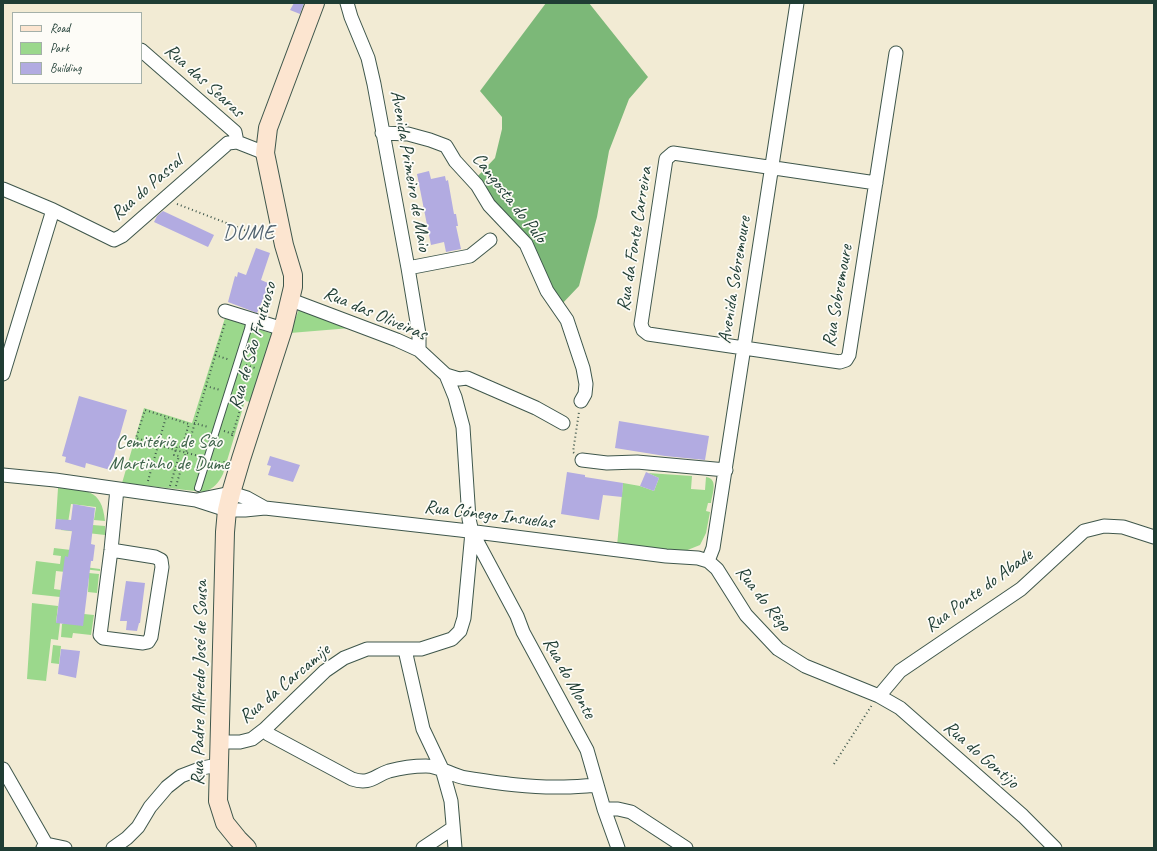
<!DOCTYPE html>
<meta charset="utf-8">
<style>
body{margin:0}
#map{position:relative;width:1157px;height:851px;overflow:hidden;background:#f2ebd4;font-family:Caveat,sans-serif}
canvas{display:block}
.frame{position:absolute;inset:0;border:4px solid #1f3d34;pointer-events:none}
.legend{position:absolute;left:12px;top:12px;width:130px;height:72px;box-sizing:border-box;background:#fdfcf7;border:1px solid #a4b0a9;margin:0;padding:5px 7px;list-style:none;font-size:12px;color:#1f3d34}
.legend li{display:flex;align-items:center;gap:8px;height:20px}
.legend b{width:20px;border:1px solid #a4b0a9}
</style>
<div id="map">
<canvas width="1157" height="851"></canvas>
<div class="frame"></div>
<ul class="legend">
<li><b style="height:5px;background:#fce5d0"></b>Road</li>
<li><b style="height:11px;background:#9bd88c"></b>Park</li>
<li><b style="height:11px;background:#b2abe1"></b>Building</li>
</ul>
</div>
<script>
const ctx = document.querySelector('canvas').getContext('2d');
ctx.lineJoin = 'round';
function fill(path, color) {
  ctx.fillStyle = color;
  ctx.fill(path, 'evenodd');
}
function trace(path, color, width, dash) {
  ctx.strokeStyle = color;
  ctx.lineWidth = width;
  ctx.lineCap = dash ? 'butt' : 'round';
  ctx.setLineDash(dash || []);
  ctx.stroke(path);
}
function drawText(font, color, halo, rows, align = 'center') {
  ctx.font = font + ' Caveat,sans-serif';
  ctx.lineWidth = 3.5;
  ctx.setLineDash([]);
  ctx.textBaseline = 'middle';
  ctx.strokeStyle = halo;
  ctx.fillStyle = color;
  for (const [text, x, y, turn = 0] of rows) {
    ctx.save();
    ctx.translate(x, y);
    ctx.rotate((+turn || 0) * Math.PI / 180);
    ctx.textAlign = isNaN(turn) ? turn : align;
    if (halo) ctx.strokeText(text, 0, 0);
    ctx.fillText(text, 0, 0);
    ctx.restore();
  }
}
fill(new Path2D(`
 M301,304l62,23 -73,6z
 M225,318l48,16 -22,68 -6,-1 -22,73c-5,10 -9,14 -19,18l-82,-9 22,-75 48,15z
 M648,473l44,3 -1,13 14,1 1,-13c13,2 6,17 5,26h-3l-2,8 4,1 -4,21 -6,12 -15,6 -68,-5 6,-63 17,3 14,5 5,-13z
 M58,488c27,2 44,0 47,33l-11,-1 2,-13 -25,-3 -3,19 37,3v9l-44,-5 1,-10 -6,-1z
 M54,548l17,2 -2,15 31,4v2l-25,-3v5l-19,-2 -2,18 7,1 -1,7 -28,-3 4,-33 24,3 1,-8 -8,-1z
 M78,572l21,2 -2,19 -9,-1 1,-17 -11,-1z
 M32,603l26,3 -2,17h4l-2,17 -7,-1 -5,42 -19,-2z
 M84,614l10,1 -3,20 -18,-2 -1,5 -11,-1 1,-13z
 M53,645l8,1 -2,18 -8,-1z`), '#9bd88c');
fill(new Path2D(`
 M546,3h43l59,74 -19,22 -20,52 -12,66 -18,69 -19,20 -84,-128 19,-20 7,-29v-12l-22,-26z`), '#7cb878');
fill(new Path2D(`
 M294,3h10l-4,11 -10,-4z
 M429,171l2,8 14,-3 1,5 2,-1 6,34h2l2,12h-2l5,23 -15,3 -2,-10 -13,3 -14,-71z
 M163,211l51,24 -6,12 -54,-25 3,-6z
 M256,248l14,5 -9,27 7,3 -2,4 2,1 -11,25 -29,-11 7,-26 2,1 1,-5 8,3z
 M79,396l48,14 -17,60 -24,-7 -1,5 -20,-6 1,-5 -4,-1z
 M619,421l90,15 -4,24 -40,-4 -50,-8z
 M270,456l30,9 -7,17 -25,-7 3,-9 -4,-1z
 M567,472l18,3v2l38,6 -1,14 -19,-2 -4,25 -38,-6z
 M646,472l13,6 -5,13 -14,-5z
 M73,504l22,4 -4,36 4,1 -2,16h-2l-8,65 -27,-3 9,-67 3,1 4,-26 -17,-2 1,-10 15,1z
 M126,581l19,2 -5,40h-1l-2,8 -11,-1 1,-9h-7z
 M61,649l19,2 -4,27 -18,-4z`), '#b2abe1');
const lane = new Path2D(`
 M198,488l50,-159 2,-10`);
const street = new Path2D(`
 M347,3l4,14 17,41 6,26 34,184 11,66v16
 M141,50l94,82 2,10
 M382,133l26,1 22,6 16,6 9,15 22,24 12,20 37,39 21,47 20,29 16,48 3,16 -1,10 -4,7
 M876,183l-203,-30 -7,6 -25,165 2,6 5,4 192,28 6,-2 3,-5 47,-302
 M3,189l50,21 61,30 8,-4 106,-93 9,-1 28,11
 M408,268l62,-12 20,-16
 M291,300l106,40 22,10 27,25 9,22 8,30 6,92 3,13 45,84 6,16 64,118 17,59 14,39
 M225,311l58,18
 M3,374l50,-164
 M446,375l13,4 8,-1 69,30 27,15
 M582,460l25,3 30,-1 89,8
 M3,475l52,5 141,20 31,10h18l20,-2 195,22 206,26 32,2 10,3 9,8 29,46 32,34 27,17 74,30 21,12 123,108 32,32
 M197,500l34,-7 16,5 18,10
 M111,550l44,7 6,3 1,7 -11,70 -3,5 -5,1 -40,-5 -3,-3 11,-85 6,-61
 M708,561l5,-13 84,-545
 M405,650l18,79 19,40 9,32 4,47
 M879,696l21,-25 121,-82 63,-58 20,-5 19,1 31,10
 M265,729l3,5 84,45c18,6 22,-3 37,-8 11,-3 25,-5 37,-5 15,0 26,10 40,12 32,5 65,10 98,9 11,0 22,-1 33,-2
 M219,742h21l12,-3 13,-10 60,-58 19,-13 23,-9h54l31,-10 8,-8 4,-13 8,-86
 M3,769l43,75
 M604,809h14l13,3 55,36
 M43,848l3,-4 19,4
 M113,848l14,-10 11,-11 12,-20 17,-20 14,-11 21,-8 16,-3
 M423,848l30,-20`);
const secondary = new Path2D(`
 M247,848l-9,-9 -13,-16 -7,-22 7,-269 2,-22 4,-17 10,-34 42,-130 10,-42v-12l-9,-30 -19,-92 3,-25 47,-125`);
trace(lane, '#3f574c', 8);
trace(street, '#3f574c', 15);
trace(secondary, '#3f574c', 20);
trace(new Path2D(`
 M177,204l91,35
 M215,355l15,5
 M246,365l9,3
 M206,386l14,4
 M194,423l14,4
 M224,431l9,3
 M232,436l12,-39
 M574,453l-1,-1 6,-40
 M215,461l9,3v-3
 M148,481l18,-64
 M170,486l9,-30 -5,-1 3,-9 5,1 7,-23 -44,-14 -9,28 39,12 24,6
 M176,486l49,-163
 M834,764l38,-59`), '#3f574c', 2, [1, 3]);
trace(lane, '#fff', 6);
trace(street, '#fff', 13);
trace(secondary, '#fce5d0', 18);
drawText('19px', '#1f3d34', '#fdfcf7', [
 ["Rua das Searas",204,81,42],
 ["Avenida Primeiro de Maio",410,171,80],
 ["Rua do Passal",147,188,-41],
 ["Cangosta do Pulo",509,198,52],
 ["Rua da Fonte Carreira",635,239,-81],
 ["Avenida Sobremoure",735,280,-81],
 ["Rua Sobremoure",838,296,-80],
 ["Rua das Oliveiras",375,314,23],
 ["Rua de São Frutuoso",253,346,-74],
 ["Rua Cónego Insuelas",489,515,7],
 ["Rua Ponte do Abade",979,591,-36],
 ["Rua do Rêgo",763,599,52],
 ["Rua do Monte",569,678,61],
 ["Rua Padre Alfredo José de Sousa",200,683,-89],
 ["Rua da Carcamije",285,684,-40],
 ["Rua do Gontijo",981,755,41]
]);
drawText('19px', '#3e644a', '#fdfcf7', [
 ["Cemitério de São",169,442],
 ["Martinho de Dume",169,464]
]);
ctx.letterSpacing = '1px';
drawText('21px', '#526471', '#fdfcf7', [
 ["DUME",249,233]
]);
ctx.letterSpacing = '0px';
</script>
